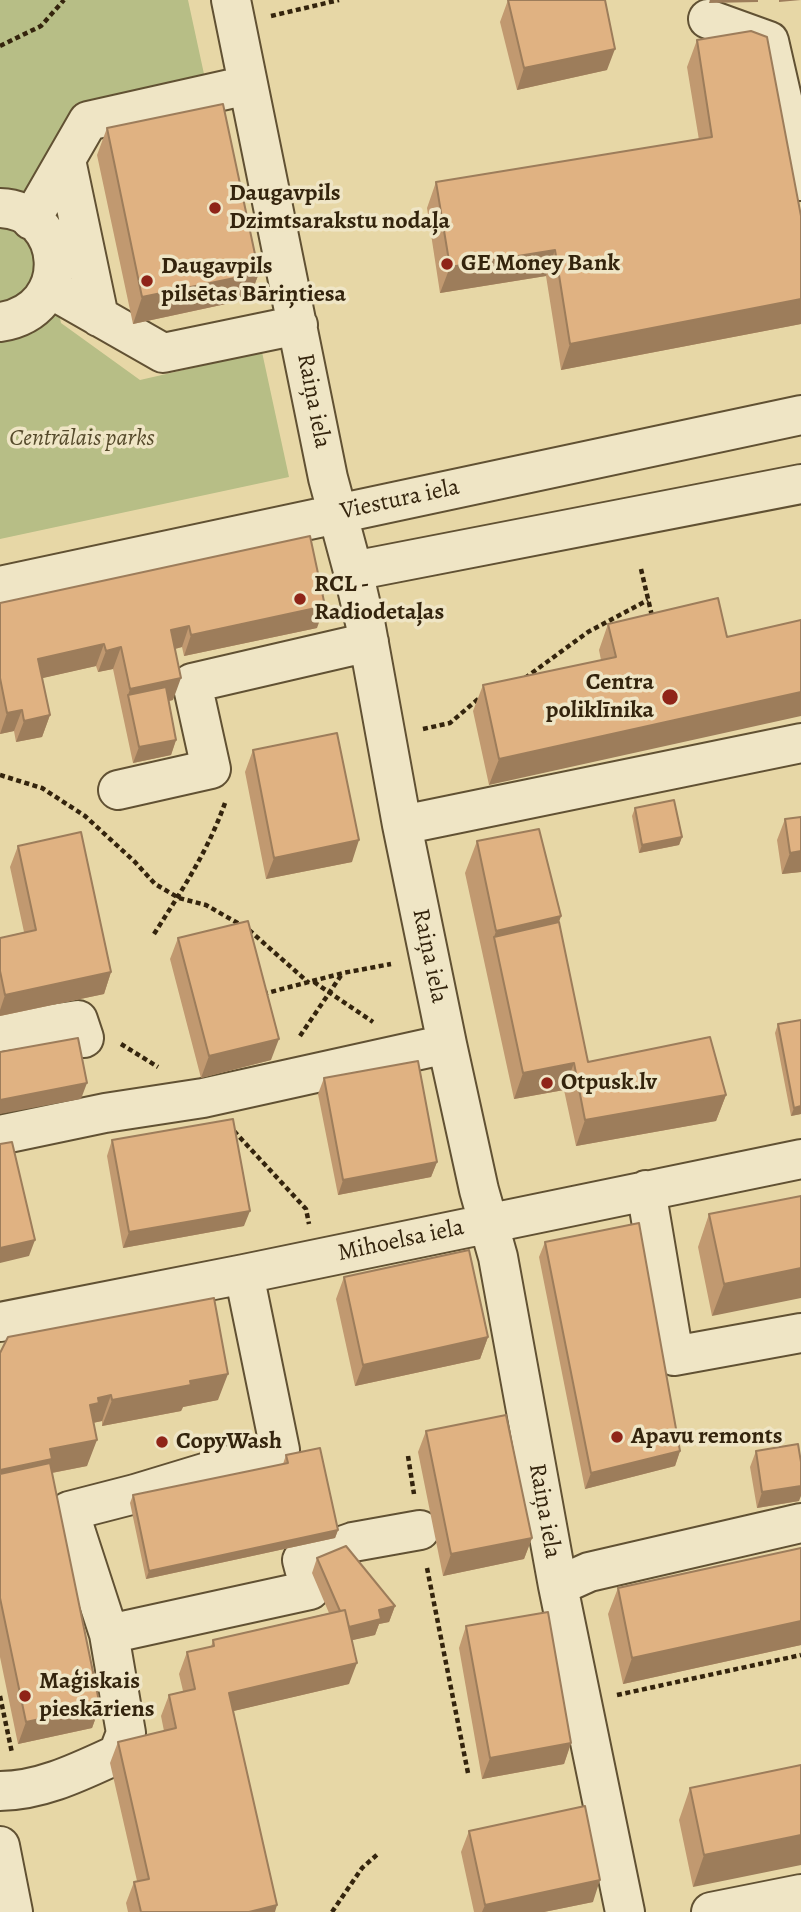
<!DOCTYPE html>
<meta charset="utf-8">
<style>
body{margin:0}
canvas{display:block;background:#e7d7a6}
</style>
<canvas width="801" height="1912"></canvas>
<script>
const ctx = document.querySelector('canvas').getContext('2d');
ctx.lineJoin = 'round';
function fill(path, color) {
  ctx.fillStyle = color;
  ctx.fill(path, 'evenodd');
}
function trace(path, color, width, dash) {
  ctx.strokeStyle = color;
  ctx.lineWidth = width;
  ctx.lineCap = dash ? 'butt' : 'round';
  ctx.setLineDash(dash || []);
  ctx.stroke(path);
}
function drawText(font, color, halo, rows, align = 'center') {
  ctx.font = font + ' Alegreya,serif';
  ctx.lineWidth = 7;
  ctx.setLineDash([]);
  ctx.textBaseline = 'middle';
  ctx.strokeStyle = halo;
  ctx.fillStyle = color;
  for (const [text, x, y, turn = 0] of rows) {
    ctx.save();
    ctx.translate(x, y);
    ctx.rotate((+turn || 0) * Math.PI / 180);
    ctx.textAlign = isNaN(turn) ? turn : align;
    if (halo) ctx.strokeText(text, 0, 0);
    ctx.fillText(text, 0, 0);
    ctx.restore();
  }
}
fill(new Path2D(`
 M0,0h188l16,74 -129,30 -42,79 28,140 79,57 122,-28 27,125 -289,62z`), '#b7be86');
const minor = new Path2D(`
 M231,0l97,478 25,93 13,56 36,198 45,219 32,146 19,67 60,329 67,326
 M708,19l61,22 32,140
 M66,160l33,157
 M0,208c66,2 77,102 0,114
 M31,220l57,-99 160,-36
 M49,288l114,65 135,-28
 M353,571l448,-87
 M0,586l801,-171
 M118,790l93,-21 -19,-86 177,-41
 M402,825l399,-82
 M0,1032l78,-12 6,18
 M0,1135l105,-22 98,-15 244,-54
 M646,1190l28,166 127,-23
 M0,1322l244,-48 557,-115
 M558,1586l31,-14 212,-49
 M109,1634l201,-44 -8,-30 51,-18 67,-12
 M0,1791c41,0 81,-20 118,-37l8,-21 -17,-99 -40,-123 66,-17 145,-44 -36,-176
 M0,1846l13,66
 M711,1912l90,-18`);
trace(minor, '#615133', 42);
trace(new Path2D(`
 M271,16l68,-16
 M0,46l41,-20 23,-26
 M641,569l11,47
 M525,678l63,-46 60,-32
 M423,729l27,-6 27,-23 5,-3
 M0,775l42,13 43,28 50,46 20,22 24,14 27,7 35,20
 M249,930l60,53
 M154,934c28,-44 53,-81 71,-131
 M314,982l59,40
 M263,994l80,-21 48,-9
 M300,1036l42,-62
 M121,1044l37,23
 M234,1131l72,78 3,15
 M408,1456l6,38
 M427,1568l41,205
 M617,1695l184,-40
 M0,1696l12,57
 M332,1912l30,-44 17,-15`), '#34240d', 4.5, [5, 3.5]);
trace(minor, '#efe5c5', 38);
fill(new Path2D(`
 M508,0l99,70 -90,20 -17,-68z
 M697,40l104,176v108l-240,46 -15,-94 -106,17 -13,-85 9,-26 263,-42 -12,-73z
 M107,128l152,145 -10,26 -116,25 -36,-169z
 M718,598l-229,187 -16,-74 10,-26 118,-25 -2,-10 9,-26z
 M0,603l317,25 -133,28 -2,-9 -7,2 -2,51 -4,1 7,39 -5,15 -38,8 -20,-94 -15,3 -2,-6 -54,12 8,37 -8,22 -26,5 -2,-11 -14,3z
 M253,750l99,112 -86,17 -21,-107z
 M635,808l47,29 -3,8 -40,8 -7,-37z
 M785,819l16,53 -19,2 -5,-34z
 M477,841l84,75 -2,6 29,140 138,33 -10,26 -140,25 -12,-56 -50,9 -49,-226z
 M18,846l93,126 -7,22 -104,22v-78l24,-6 -14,-65z
 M178,938l93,122 -70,18 -31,-119z
 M778,1024l23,90 -10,2 -16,-83z
 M324,1078l113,84 -6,15 -93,18 -20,-101z
 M112,1140l132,86 -121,22 -16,-92z
 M801,1196l-89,120 -14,-69 11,-33z
 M545,1242l135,209 -5,15 -90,23 -46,-232z
 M344,1277l144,60 -8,22 -125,27 -19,-87z
 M0,1353l218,47 -35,7 -2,4 -79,15v-5l-9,2 -6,43 -35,7 48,233 -8,22 -74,16 -18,-87z
 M426,1431l106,107 -8,21 -81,17 -25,-124z
 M756,1451l43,50 -42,7 -7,-41z
 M286,1455l52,75 -3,8 -189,41 -16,-76 3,-8 150,-31z
 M801,1548v97l-178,39 -15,-70 10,-26z
 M317,1558l78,48 -6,16 -10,2 -4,11 -23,5 -3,44 -116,27 42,201h-147l-2,-9 8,-21 3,-1 -27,-118 8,-21 46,-11 -3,-15 8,-21 14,-4 -4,-17 8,-22 24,-5 2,-7 116,-27 -17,-40z
 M466,1626l105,117 -7,21 -82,15 -23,-131z
 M801,1765l-108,122 -14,-67 11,-32z
 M469,1831l124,71 -49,10h-70l-13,-60z`), '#c19970');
fill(new Path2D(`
 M710,0h48v2l-49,1z
 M779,0h22l-22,2z
 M615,49l-8,21 -90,20 7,-22z
 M555,250l-9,26 -106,17 10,-26z
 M259,273l-10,26 -116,25 9,-27z
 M801,299v25l-240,46 9,-26z
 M325,606l-8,22 -133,28 7,-21z
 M189,626l-7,21 -19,5 8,-22z
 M104,644l-8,22 -66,15 8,-22z
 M121,647l-8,22 -15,3 8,-21z
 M181,678l-8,22 -42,9 -3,-14 2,-6z
 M801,692v24l-312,69 10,-26z
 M22,710l-8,21 -14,3 7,-21z
 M50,715l-8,22 -26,5 8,-21z
 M176,740l-5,15 -38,8 6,-16z
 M682,837l-3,8 -40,8 3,-8z
 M359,840l-7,22 -86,17 8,-21z
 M801,851v21l-19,2 8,-21z
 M561,916l-12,33 -55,-12 2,-6z
 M111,972l-7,22 -104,22v-6l5,-15z
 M279,1039l-8,21 -70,18 8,-22z
 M574,1063l-10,27 -50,9 9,-26z
 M87,1083l-6,16 -81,15v-14z
 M726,1095l-10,26 -140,25 9,-26z
 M801,1106v8l-10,2 3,-8z
 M437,1162l-6,15 -93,18 5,-15z
 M250,1211l-6,15 -121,22 6,-16z
 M35,1240l-6,16 -29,7v-15z
 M801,1268v30l-89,18 12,-32z
 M488,1337l-8,22 -125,27 8,-21z
 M228,1374l-10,26 -35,7 -2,4 -79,15 10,-26 78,-19z
 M111,1395l-9,26 -10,2 -2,-18 8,-7z
 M97,1440l-10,26 -41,8 -46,20v-24l50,-21z
 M680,1451l-5,15 -90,23 6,-16z
 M801,1486v10l-2,5 -42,7 5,-16z
 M338,1530l-3,8 -189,41 3,-8z
 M532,1538l-8,21 -81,17 8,-22z
 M395,1606l-6,16 -10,2 -4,11 -35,8 5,-15 34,-18z
 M801,1621v24l-178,39 9,-26z
 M357,1663l-8,21 -128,30 8,-21z
 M100,1706l-8,22 -74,16 8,-22z
 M571,1743l-7,21 -82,15 8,-21z
 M801,1835v30l-108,22 11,-32z
 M600,1880l-7,22 -49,10h-62l3,-7z
 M277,1905l-2,7h-26z`), '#9d7d5b');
const building = new Path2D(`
 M508,0h97l10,49 -91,19z
 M751,31l16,6 34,179v83l-231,45 -15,-94 -105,17 -14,-85 276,-45 -15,-97z
 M223,104l36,169 -117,24 -35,-169z
 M310,536l15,70 -134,29 -2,-9 -18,4 10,48 -51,11 -9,-42 -15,4 -2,-7 -66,15 12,56 -26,6 -2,-11 -15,3 -7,-35v-75z
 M718,598l9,39 74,-17v72l-302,67 -16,-74 133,-28 -8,-33z
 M166,687l10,53 -37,7 -11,-52z
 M337,733l22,107 -85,18 -21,-108z
 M674,800l8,37 -40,8 -7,-37z
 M801,817v34l-11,2 -5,-34z
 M539,829l22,87 -65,15 -19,-90z
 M81,832l30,140 -106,23 -5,-24v-33l36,-8 -18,-84z
 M248,921l31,118 -70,17 -31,-118z
 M559,922l29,140 122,-25 16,58 -141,25 -11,-57 -51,10 -29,-136z
 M801,1020v86l-7,2 -16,-84z
 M78,1038l9,45 -87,17v-48z
 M418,1061l19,101 -94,18 -19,-102z
 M233,1119l17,92 -121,21 -17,-92z
 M12,1142l23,98 -35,8v-104z
 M801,1196v72l-77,16 -15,-70z
 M639,1223l41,228 -89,22 -46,-231z
 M469,1250l19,87 -125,28 -19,-88z
 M214,1298l14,76 -38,7 1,4 -79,15 -1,-5 -13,3 1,5 -9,2 7,35 -47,9 2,10 -52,11v-117l8,-16z
 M506,1415l26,123 -81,16 -25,-123z
 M798,1444l3,18v24l-39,6 -6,-41z
 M320,1448l18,82 -189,41 -16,-76 155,-32 -2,-8z
 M50,1463l50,243 -74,16 -26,-124v-124z
 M346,1546l49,60 -16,4 2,9 -32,8 -4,-17 -5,1 -23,-53z
 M801,1548v73l-169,37 -14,-70z
 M345,1610l12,53 -128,30 48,212 -28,7h-108l-7,-30 15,-3 -31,-137 58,-14 -7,-33 26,-6 -8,-37 27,-6 -1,-6z
 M548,1612l23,131 -81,15 -24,-132z
 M801,1765v70l-97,20 -14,-67z
 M585,1806l15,74 -115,25 -16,-74z`);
fill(building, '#e0b282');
trace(building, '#9d7d5b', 2);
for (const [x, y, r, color] of [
 [215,208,7,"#8f2418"],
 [447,264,7,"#8f2418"],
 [147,281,7,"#8f2418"],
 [300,599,7,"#8f2418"],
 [670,697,9,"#8f2418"],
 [547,1083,7,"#8f2418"],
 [617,1437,7,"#8f2418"],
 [162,1442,7,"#8f2418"],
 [25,1696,7,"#8f2418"]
]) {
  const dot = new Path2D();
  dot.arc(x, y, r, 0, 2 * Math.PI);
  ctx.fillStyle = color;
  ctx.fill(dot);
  trace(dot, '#efe5c5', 2.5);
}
drawText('bold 24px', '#34240d', '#efe5c5', [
 ["Daugavpils",229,194],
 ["Dzimtsarakstu nodaļa",229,222],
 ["GE Money Bank",461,264],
 ["Daugavpils",161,267],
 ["pilsētas Bāriņtiesa",161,295],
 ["RCL -",314,585],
 ["Radiodetaļas",314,613],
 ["Centra",654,683,"right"],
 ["poliklīnika",654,711,"right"],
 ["Otpusk.lv",561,1083],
 ["Apavu remonts",631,1437],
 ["CopyWash",176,1442],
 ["Maģiskais",39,1682],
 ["pieskāriens",39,1710]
], 'left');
drawText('24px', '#34240d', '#efe5c5', [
 ["Raiņa iela",313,401,79],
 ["Viestura iela",400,500,-12],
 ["Raiņa iela",429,956,78],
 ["Mihoelsa iela",401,1241,-12],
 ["Raiņa iela",544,1511,80]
]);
drawText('italic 24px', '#554a2b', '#efe5c5', [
 ["Centrālais parks",82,439]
]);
</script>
